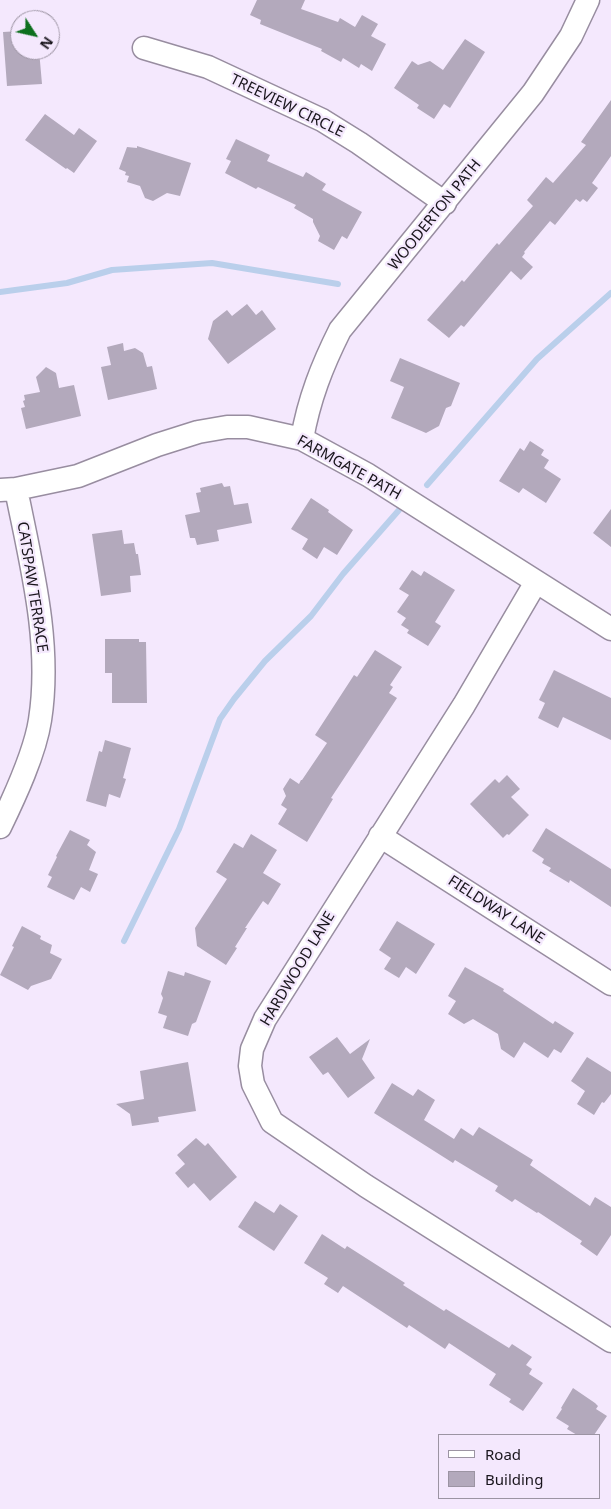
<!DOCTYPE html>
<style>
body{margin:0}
#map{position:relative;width:611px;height:1509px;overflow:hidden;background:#f4e8fd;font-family:"Noto Sans",sans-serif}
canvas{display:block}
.legend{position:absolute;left:438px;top:1434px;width:162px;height:65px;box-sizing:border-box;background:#f4e8fd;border:1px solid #9c94a3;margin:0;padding:6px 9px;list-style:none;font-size:15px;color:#19151c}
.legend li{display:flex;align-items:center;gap:10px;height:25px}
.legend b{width:25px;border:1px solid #9c94a3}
.north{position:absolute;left:10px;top:10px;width:50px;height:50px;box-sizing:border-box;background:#f4e8fd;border:1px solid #9c94a3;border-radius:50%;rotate:125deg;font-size:14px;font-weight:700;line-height:20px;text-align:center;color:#19151c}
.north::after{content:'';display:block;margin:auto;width:18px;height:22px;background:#0d6f1e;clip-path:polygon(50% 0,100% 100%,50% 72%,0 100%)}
</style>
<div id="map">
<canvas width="611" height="1509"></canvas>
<ul class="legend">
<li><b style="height:6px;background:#fff"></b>Road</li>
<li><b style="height:14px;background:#b3a9bc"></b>Building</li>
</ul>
<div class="north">N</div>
</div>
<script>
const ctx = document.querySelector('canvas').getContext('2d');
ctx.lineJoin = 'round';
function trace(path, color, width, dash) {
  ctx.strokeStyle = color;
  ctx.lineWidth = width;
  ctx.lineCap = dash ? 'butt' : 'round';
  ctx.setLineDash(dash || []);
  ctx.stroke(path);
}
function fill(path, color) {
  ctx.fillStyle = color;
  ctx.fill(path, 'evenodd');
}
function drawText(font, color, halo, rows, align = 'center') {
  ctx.font = font + ' "Noto Sans",sans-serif';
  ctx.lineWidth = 4.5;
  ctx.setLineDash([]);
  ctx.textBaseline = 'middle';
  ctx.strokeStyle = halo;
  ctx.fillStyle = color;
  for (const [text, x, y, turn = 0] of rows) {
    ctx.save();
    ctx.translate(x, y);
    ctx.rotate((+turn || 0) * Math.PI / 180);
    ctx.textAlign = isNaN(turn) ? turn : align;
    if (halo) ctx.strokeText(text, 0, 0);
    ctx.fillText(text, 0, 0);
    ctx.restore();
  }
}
trace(new Path2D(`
 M0,292l67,-9 45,-13 100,-7 126,21
 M427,485l110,-126 74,-66
 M124,941l55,-112 41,-110 14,-20 31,-38 46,-45 32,-42 56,-64`), '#bacfeb', 6);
fill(new Path2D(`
 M257,0h48l-4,9 37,13 2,-4 15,9 7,-12 16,9 -7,12 15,8 -14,27 -11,-7 -2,4 -16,-10 -2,4 -20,-11 1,-2 -62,-25 1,-4 -11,-5z
 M20,31v19h19l3,34 -35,2 -4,-54z
 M465,39l20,13 -35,56 -6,-4 -10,15 -17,-11 2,-3 -25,-17 18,-27 6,4 12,-4 13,9z
 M611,100v56l-19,27 6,5 -11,14 -4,-3 -3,3 -4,-3 -21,26 -5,-4 -26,31 1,1 -3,4 11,10 -12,13 -10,-9 -47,56 -3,-2 -12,13 -22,-18 35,-40 2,2 33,-39 2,2 34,-39 -6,-6 19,-23 7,6 33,-38 -5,-3z
 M45,114l29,21 5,-7 18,13 -23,32 -7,-5 -1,1 -41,-29z
 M236,139l34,16 -3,6 36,16 3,-5 20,12 -4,6 40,22 -15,27 -5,-3 -8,14 -16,-9 2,-5 -7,-14v-3l-19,-11 2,-3 -38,-18 -2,2 -31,-16 6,-12 -5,-2z
 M137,146l54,17 -11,33 -13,-3 -14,8 -8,-3 -5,-12 -13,-4 2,-6 -4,-1 1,-3 -7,-3 8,-22 10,1z
 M247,304l9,11 6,-5 14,19 -48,35 -20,-25 5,-18 14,-11 5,6z
 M123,343l1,8 11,-3 8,5 4,14 5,-1 5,23 -49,11 -7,-33 10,-2 -4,-18z
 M400,358l60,25 -9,23 -5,2 -7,18 -13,7 -35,-15 13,-31 -14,-6z
 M46,367l10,6 3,15 15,-3 7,31 -55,13 -5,-21 4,-1 -2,-6 2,-1 -1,-5 16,-3 -4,-15z
 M530,441l14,9 -3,5 8,5 -5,8 17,11 -15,24 -23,-15 -4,5 -20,-12 21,-33 4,3z
 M222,483l2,4 6,-1 4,19 14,-2 4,20 -35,7 2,11 -22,4 -2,-7h-5l-5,-23 15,-3 -4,-19 5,-1 -1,-4z
 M311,498l18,12 -1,2 25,18 -16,25 -13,-8 -7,12 -15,-10 6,-10 -17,-10z
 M611,509v38l-18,-14z
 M122,530l2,14 10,-1 2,11h2l3,21 -11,1 1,16 -30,4 -9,-62z
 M412,570l9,6 3,-5 31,19 -20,32 6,4 -13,20 -21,-13 2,-3 -8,-5 5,-7 -9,-6 12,-17 -10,-6z
 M105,639h34v3h7l1,61h-35v-30h-7z
 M375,650l27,17 -12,18 3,2 -4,6 8,5 -66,100 2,1 -26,43 -29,-18 9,-15 -6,-4 5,-9 -3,-7 7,-11 9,6 2,-4h1l25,-37 -12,-8 39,-60 3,2z
 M554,670l57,28v42l-48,-23 -5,11 -20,-10 7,-15 -6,-3z
 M105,740l26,8 -8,30 3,1 -6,19 -11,-4 -3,13 -20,-6 13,-50 3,1z
 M507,775l13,14 -9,8 18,18 -20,20 -2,-1 -4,4 -33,-34 25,-25 4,4z
 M546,828l65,41v38l-41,-27 -1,3 -20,-12 2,-3 -9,-5 2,-4 -12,-8z
 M70,830l20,10 -3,5 9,7 -7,18 9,4 -8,18 -9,-5 -7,13 -27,-13 5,-10 -4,-2 9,-18 -1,-1z
 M251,834l26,16 -14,23 18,11 -13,21 -5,-4 -18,27h2l-12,19 2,1 -11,17 -29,-19 -2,-18 32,-49 -11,-7 18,-29 9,5z
 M397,921l38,23 -19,30 -10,-7 -7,11 -15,-9 7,-11 -12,-8z
 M22,926l19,10 -1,3 12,6 -2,8 12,6 -11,20 -20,7 -3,4 -28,-15 14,-28 -2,-1z
 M465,967l39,22 -1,2 50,33 2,-3 19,12 -13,20 -7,-4 -6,9 -24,-16 -10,16 -13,-9 -3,-15 -25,-15 -9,5 -16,-10 8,-13 -8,-5z
 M168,971l16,5 1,-4 26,9 -15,41 -4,2 -4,12 -25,-8 4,-12 -9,-3 5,-15 -2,-4z
 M337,1037l13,17 20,-15 -8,20 13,19 -27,20 -20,-26 -5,3 -14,-18z
 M587,1057l24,15v22l-7,9 -2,-1 -8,13 -17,-11 8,-13 -14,-10z
 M188,1062l8,49 -38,6 1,5 -27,4 -2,-12 -14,-10 28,-5 -4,-28z
 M392,1083l21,13 5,-7 17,11 -11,20 30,19 7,-11 12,8 6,-9 54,33 -3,5 60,41 5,-9 16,10v28l-14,21 -17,-12 2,-3 -44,-29 -1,1 -22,-14 -3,3 -17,-11 3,-5 -43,-26 -2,3 -79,-50z
 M196,1138l9,8 3,-3 29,34 -27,24 -16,-18 -6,5 -13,-15 10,-9 -8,-9z
 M255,1201l19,12 6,-9 18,12 -24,35 -36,-24z
 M322,1234l23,15 2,-3 58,37 -2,2 41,26 2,-2 63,39 3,-4 20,13 -6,8 6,4 -3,5 14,9 -20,28 -14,-9 2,-3 -22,-14 7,-11 -47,-31 -4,6 -36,-24 -2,3 -64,-42 -5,7 -14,-9 4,-6 -24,-15z
 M573,1388l22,15 3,3 -2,3 11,7 -13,19h-17l-10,-6 2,-3 -13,-8 6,-9 -1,-1z`), '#b3a9bc');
const minor = new Path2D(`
 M144,48l64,19 114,53 37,23 86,60
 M302,439c7,-40 20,-73 38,-109l193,-237 38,-57 17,-36
 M0,490l16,-1 62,-13 79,-31 41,-13 29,-5h21l54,12 66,36 243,154
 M536,582l-72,123 -199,314 -13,30 -2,17 3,18 19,38 94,64 245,155
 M0,827c15,-31 35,-74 40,-107 12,-77 -9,-156 -24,-231
 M380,836l231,148`);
trace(minor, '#988da0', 25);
trace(minor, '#fff', 22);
drawText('15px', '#19151c', '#f4e8fd', [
 ["TREEVIEW CIRCLE",287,106,26],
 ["WOODERTON PATH",435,215,-51],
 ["FARMGATE PATH",349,468,29],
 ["CATSPAW TERRACE",32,587,81],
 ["FIELDWAY LANE",496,910,33],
 ["HARDWOOD LANE",298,969,-59]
]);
</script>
